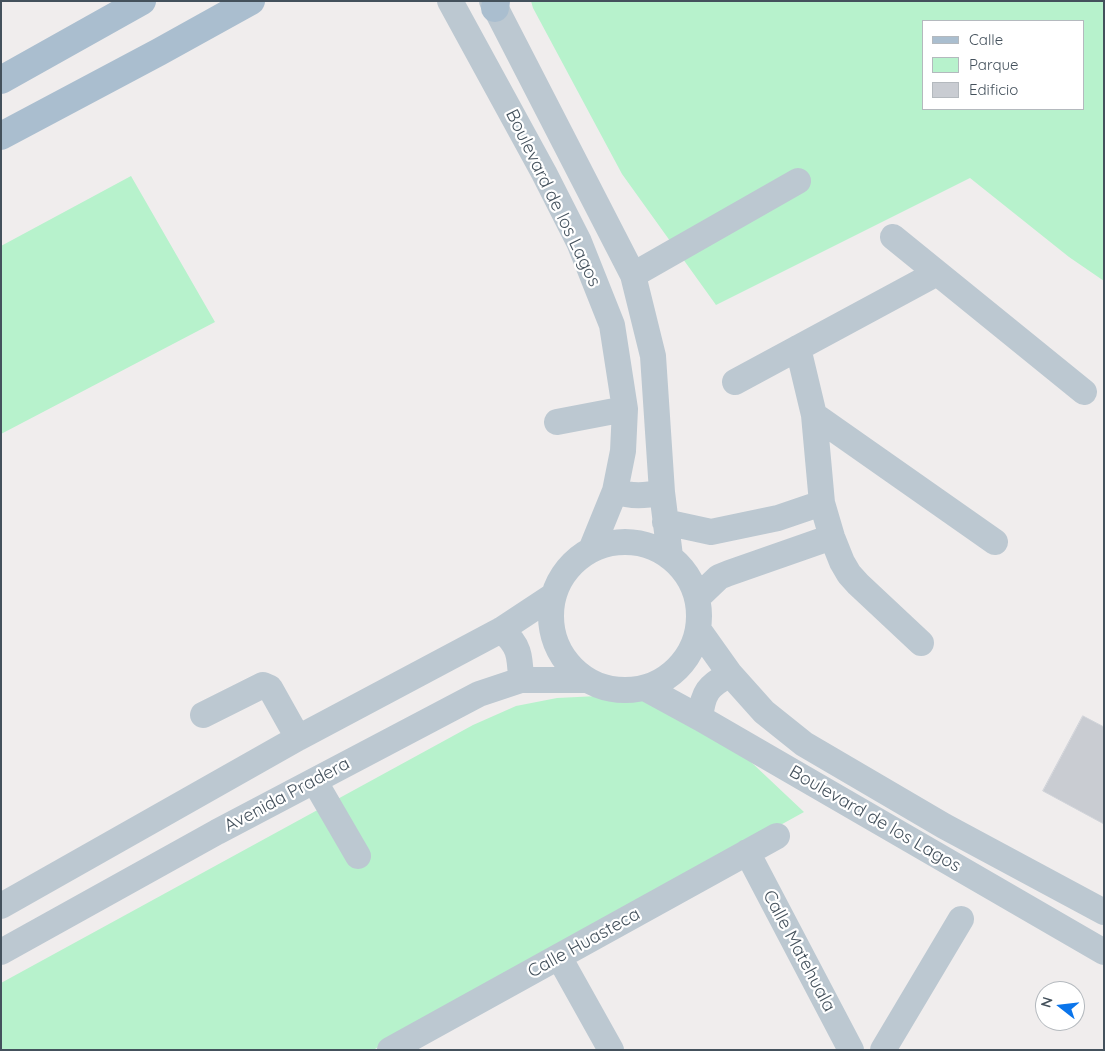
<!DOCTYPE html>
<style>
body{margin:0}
#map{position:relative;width:1105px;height:1051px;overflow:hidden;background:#f0eded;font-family:Quicksand,sans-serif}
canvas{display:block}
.frame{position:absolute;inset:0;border:2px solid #44515c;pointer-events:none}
.legend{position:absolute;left:922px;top:20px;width:162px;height:90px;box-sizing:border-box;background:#fff;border:1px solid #b4b9be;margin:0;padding:6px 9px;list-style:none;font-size:15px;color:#44515c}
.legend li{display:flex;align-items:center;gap:10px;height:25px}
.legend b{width:25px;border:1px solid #b4b9be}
.north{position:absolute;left:1035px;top:981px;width:50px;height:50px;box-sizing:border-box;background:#fff;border:1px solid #b4b9be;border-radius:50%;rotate:286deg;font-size:14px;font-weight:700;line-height:20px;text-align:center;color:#44515c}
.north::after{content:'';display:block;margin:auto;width:18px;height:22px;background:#0b75eb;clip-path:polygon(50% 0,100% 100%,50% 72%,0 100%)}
</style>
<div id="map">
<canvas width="1105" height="1051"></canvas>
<div class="frame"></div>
<ul class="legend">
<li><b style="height:6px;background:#aabecf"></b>Calle</li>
<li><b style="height:14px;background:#b7f2cc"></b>Parque</li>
<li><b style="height:14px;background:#c9ccd2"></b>Edificio</li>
</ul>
<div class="north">N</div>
</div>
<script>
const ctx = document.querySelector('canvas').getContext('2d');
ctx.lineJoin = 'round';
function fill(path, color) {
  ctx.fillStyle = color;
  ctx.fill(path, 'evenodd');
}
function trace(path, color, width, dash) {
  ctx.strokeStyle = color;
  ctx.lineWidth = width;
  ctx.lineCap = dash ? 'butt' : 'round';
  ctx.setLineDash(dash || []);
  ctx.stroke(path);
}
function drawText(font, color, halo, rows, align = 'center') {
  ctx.font = font + ' Quicksand,sans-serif';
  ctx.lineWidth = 4.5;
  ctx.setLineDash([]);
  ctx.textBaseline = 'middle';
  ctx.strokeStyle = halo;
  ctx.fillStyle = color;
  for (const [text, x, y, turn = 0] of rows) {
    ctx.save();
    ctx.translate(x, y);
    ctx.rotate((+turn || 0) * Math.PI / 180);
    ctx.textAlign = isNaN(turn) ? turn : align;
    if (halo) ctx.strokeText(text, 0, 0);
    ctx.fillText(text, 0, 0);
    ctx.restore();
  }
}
fill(new Path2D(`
 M531,1h573v280l-35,-24 -99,-79 -254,127 -94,-131 -89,-166zM924,21h160v88h-160z
 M131,176l84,146 -214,112v-188z
 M598,696l45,5 90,44 71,67 -431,238h-372v-67l472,-258 43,-19 41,-8z`), '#b7f2cc');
const building = new Path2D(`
 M1083,716l21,11v97l-61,-33z`);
fill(building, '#c9ccd2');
trace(building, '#d0d3d9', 1);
trace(new Path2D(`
 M450,1l94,172 35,69 33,83 13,84 -2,42 -8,40 -24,59
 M492,1l141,274 20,81 9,136 8,64
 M893,237l191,155
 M633,275l165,-94
 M798,348l16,67 8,88 10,34 10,25 7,12 9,10 63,59
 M735,382l202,-109
 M814,415l181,127
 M557,422l68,-13
 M615,491c17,6 30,5 47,1
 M665,522l46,10 67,-14 44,-15
 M551 616a74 74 0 1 1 148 0a74 74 0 1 1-148 0Z
 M697,598l22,-21 10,-4 103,-36
 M698,629l32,45 34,38 40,32 140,82 160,86
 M501,630c19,15 19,27 20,50
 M645,688l55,30 404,234
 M203,715l60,-30 7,3 28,50
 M700,718c3,-26 8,-32 30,-44
 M315,782l43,74
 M747,852l104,198
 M1,906l297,-168 203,-108 53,-35
 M1,952l216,-120 262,-138 42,-14h65
 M559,957l52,93
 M390,1050l387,-214
 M883,1050l78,-131`), '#bcc8d1', 26);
trace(new Path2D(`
 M495,8l1,-7
 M1,80l141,-79
 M1,136l158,-84 92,-51`), '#aabecf', 28);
drawText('18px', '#44515c', '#fff', [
 ["Boulevard de los Lagos",553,198,64],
 ["Avenida Pradera",287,795,-28],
 ["Boulevard de los Lagos",875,819,30],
 ["Calle Huasteca",584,943,-29],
 ["Calle Matehuala",799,951,62]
]);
</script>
